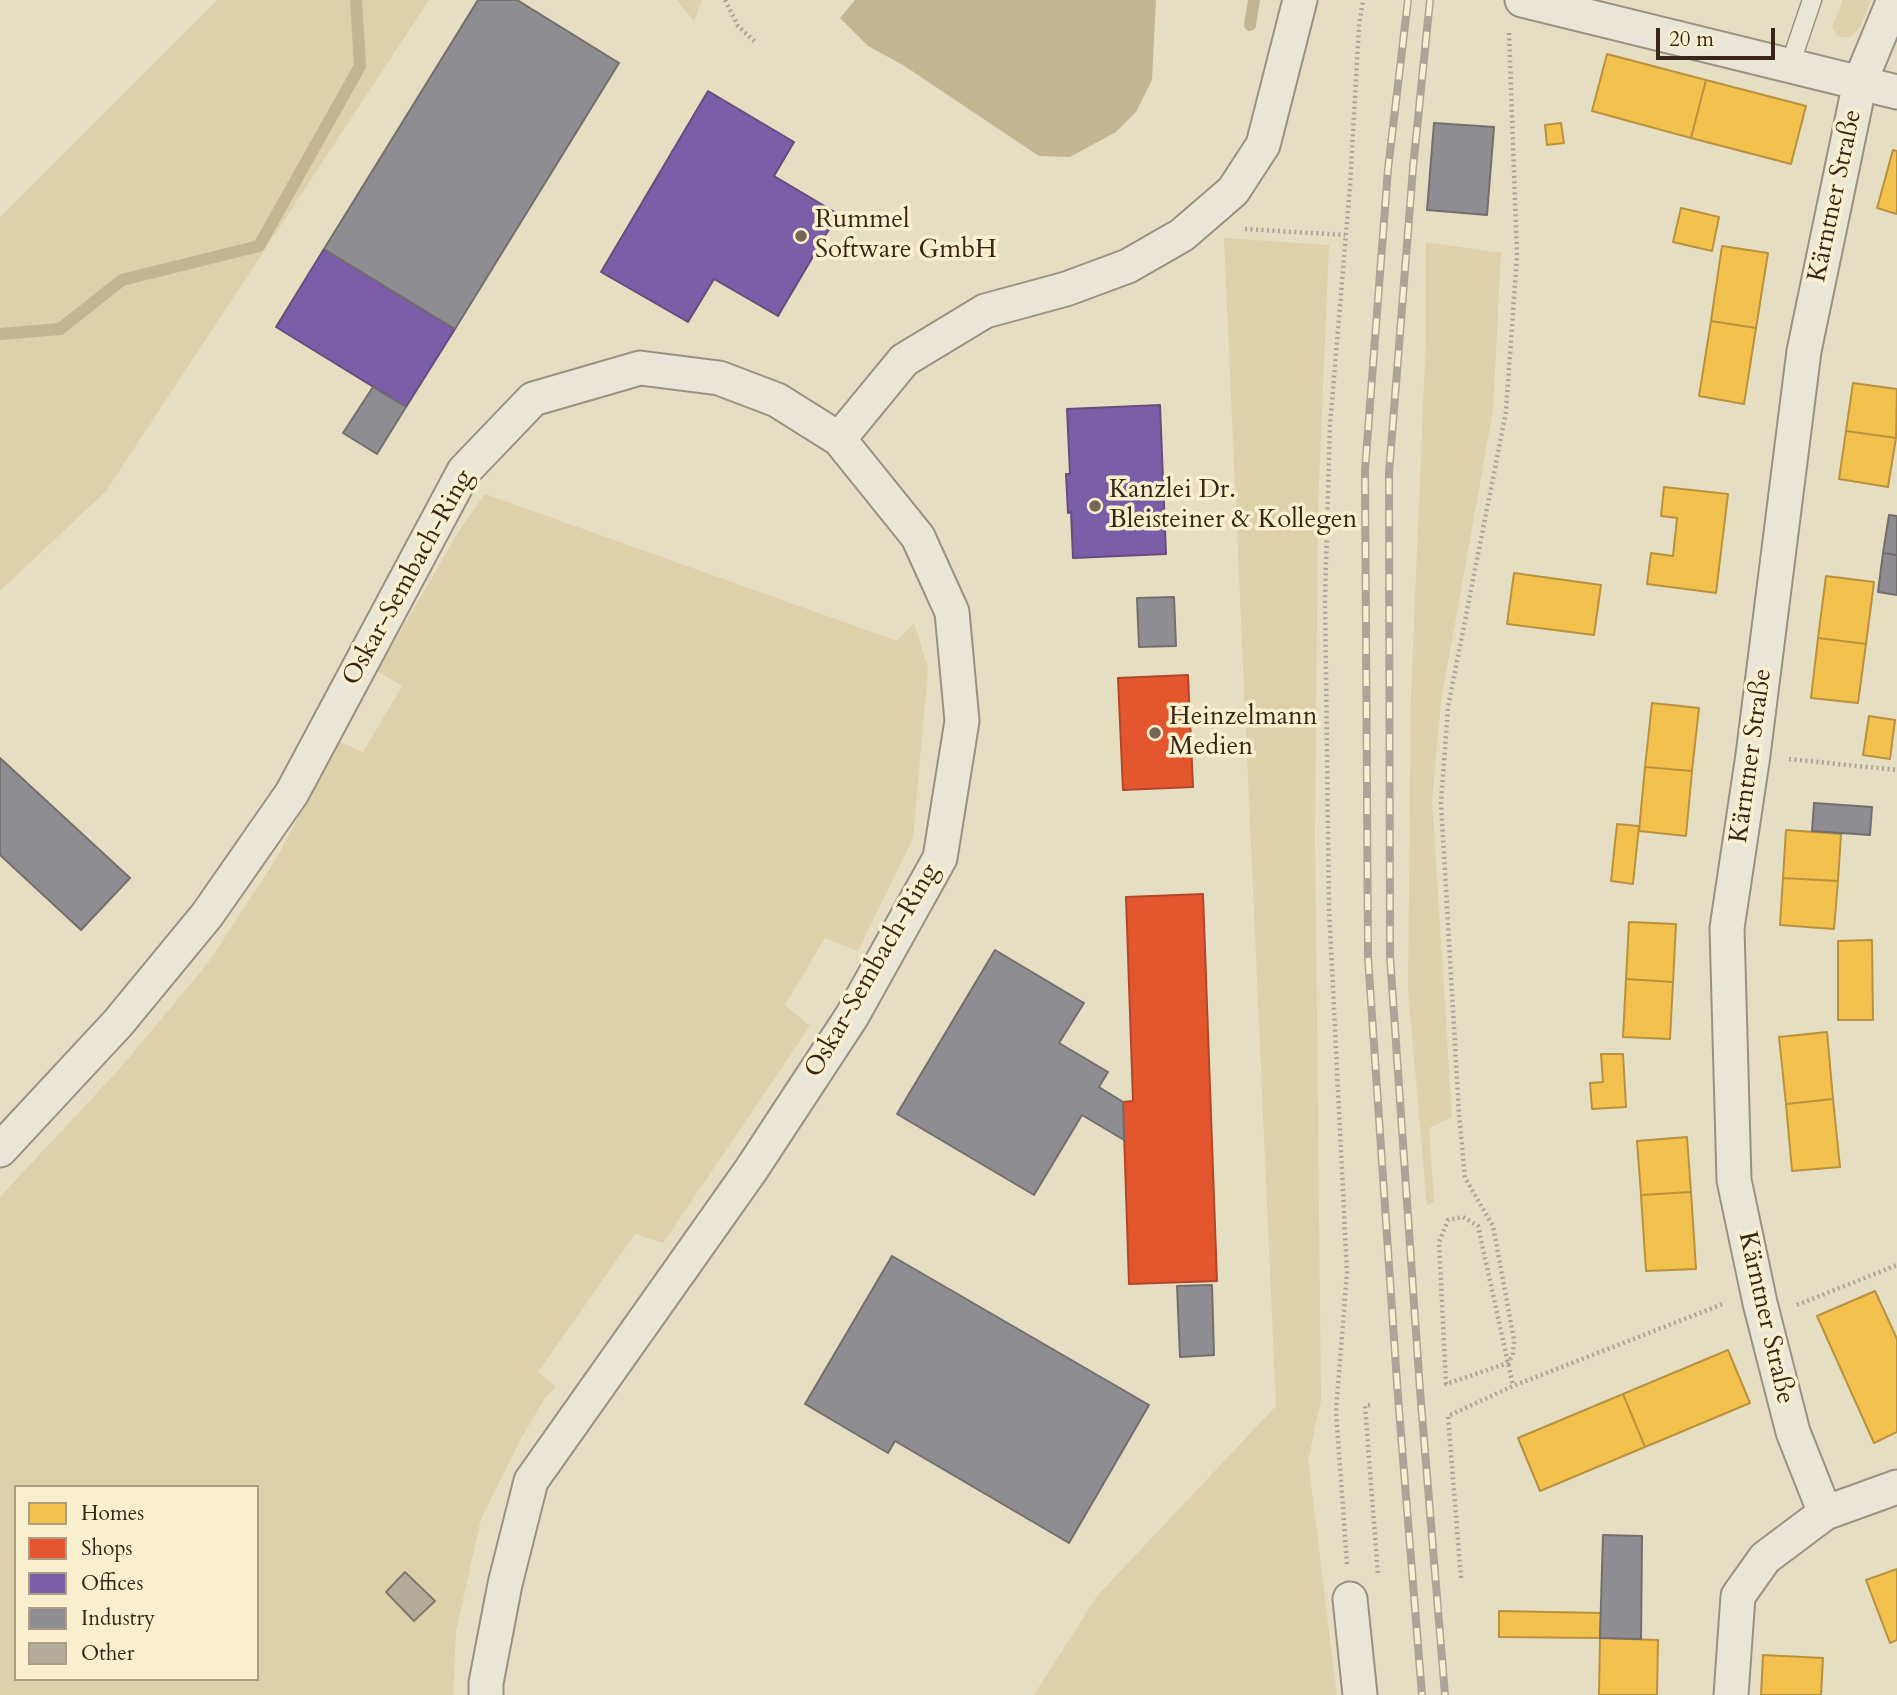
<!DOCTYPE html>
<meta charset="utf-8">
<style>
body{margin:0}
#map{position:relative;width:1897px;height:1695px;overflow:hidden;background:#e6dec2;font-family:Cardo,serif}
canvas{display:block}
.legend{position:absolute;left:14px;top:1485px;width:245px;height:196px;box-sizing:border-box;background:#f8efce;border:2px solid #ac9e85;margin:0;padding:9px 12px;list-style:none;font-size:21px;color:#392518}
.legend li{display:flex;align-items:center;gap:14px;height:35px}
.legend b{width:35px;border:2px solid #ac9e85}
.scale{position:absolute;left:1656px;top:28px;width:119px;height:32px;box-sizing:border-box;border:4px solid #392518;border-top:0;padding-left:9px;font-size:21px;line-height:24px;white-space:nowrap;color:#392518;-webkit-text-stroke:5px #f8efce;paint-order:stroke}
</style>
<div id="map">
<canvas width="1897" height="1695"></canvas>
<ul class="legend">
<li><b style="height:19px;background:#f2c14e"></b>Homes</li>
<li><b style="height:19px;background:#e4572e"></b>Shops</li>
<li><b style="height:19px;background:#7b5ea7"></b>Offices</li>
<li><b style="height:19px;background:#8d8d92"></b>Industry</li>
<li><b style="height:19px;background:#b4ac9a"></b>Other</li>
</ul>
<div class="scale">20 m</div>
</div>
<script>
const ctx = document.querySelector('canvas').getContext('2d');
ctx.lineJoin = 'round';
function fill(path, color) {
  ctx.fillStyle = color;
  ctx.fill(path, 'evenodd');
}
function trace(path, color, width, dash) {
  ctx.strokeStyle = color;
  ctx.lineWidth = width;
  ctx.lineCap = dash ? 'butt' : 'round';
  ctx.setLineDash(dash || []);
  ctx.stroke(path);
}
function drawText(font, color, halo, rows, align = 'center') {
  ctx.font = font + ' Cardo,serif';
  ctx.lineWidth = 7;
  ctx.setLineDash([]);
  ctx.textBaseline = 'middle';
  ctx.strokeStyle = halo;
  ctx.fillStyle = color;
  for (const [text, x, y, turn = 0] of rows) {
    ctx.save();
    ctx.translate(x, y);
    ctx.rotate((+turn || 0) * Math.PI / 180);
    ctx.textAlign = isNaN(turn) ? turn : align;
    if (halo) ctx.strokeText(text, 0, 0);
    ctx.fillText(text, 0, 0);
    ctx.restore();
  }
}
fill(new Path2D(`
 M217,0h212l-323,491 -106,100v-374z
 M677,0h25l-8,21z
 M1843,0h28l-11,27 -10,11 -13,-2 -5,-9z
 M1224,238l105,7 -11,262 -3,327 6,566 -13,61 29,234h-303l63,-99 179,-190z
 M1426,242l75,11 -8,157 -52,292 -9,98 20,317 -23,11 5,73 -7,5 -19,-217 3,-294 15,-358z
 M485,494l412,147 17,-18 14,45 -15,170 -55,113 -33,-13 -40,67 25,21 -147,217 -28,-9 -97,138 18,15 -11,11 -26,44 -38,77 -25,112 -3,64h-453v-498l122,-131 86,-103 68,-104 62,-118 25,11 39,-66 -25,-15 84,-143zM16,1487h241v192h-241z`), '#ddd0ab');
fill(new Path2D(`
 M855,0h301l-4,80 -16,32 -20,20 -46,25 -31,-1 -136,-91 -35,-19 -28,-28z`), '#c4b592');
const homes = new Path2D(`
 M1607,54l99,26 -15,58 -99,-27z
 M1706,80l100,26 -15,58 -100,-26z
 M1561,123l3,20 -17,2 -2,-20z
 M1893,150l4,1v63l-20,-6z
 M1681,208l38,9 -7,34 -39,-9z
 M1722,246l46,7 -12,75 -45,-7z
 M1711,321l45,7 -12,76 -45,-8z
 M1853,383l44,6 -1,49 -50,-7z
 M1846,431l50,7 -8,49 -49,-8z
 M1664,487l64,7 -12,99 -69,-9 4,-31 22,3 4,-38 -16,-2z
 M1514,573l87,12 -7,50 -87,-11z
 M1826,576l48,6 -8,62 -48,-6z
 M1818,638l48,6 -8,59 -47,-5z
 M1652,703l47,5 -7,63 -47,-4z
 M1869,716l26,4 -5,39 -27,-4z
 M1645,767l47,4 -6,65 -47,-5z
 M1617,824l22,2 -6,58 -22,-3z
 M1786,830l55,4 -3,47 -55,-3z
 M1783,878l55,3 -4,48 -54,-4z
 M1629,922l47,2 -3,58 -47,-3z
 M1872,940l1,80h-35v-79z
 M1626,979l47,3 -3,57 -47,-2z
 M1827,1032l6,67 -47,5 -7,-67z
 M1601,1054h22l3,53 -34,2 -2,-26 13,-1z
 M1833,1099l7,68 -48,4 -6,-67z
 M1687,1137l4,55 -50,3 -4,-54z
 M1691,1192l5,77 -50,2 -5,-76z
 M1875,1291l22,48v93l-23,11 -57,-127z
 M1728,1350l22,53 -105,44 -22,-53z
 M1623,1394l22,53 -105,44 -22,-53z
 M1897,1569v71l-7,3 -24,-63z
 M1499,1611l102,2 -1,25 -101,-1z
 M1600,1638l58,2 -1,55h-58z
 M1763,1655l60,3 -2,37h-60z`);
fill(homes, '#f2c14e');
trace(homes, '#ba923e', 2);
const shops = new Path2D(`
 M1188,675l5,112 -70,3 -5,-112z
 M1203,894l14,387 -88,3 -6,-182 10,-1 -7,-204z`);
fill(shops, '#e4572e');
trace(shops, '#b14827', 2);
const offices = new Path2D(`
 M708,91l86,51 -20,34 64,38 -60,102 -64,-37 -26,43 -87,-50z
 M324,249l131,80 -49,78 -130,-80z
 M1160,405l6,149 -93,4 -2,-46 -3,1 -2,-39h4l-3,-65z`);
fill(offices, '#7b5ea7');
trace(offices, '#674d7c', 2);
const industry = new Path2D(`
 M478,0h39l102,63 -164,266 -131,-80z
 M1434,123l60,4 -7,88 -60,-5z
 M373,387l33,20 -29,47 -34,-21z
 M1889,515l8,1v39l-14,-2z
 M1883,553l14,2v40l-19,-3z
 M1174,597l2,49 -37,1 -2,-49z
 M0,758l130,120 -49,52 -81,-75z
 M1814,803l58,4 -2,28 -58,-4z
 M995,950l89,53 -25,40 49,29 -9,15 24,15 1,38 -42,-25 -48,80 -137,-81z
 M892,1256l257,149 -80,138 -174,-102 -7,12 -83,-49z
 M1212,1285l2,70 -34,2 -3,-71z
 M1603,1535l39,1 -1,103 -41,-1z`);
fill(industry, '#8d8d92');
trace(industry, '#746e6d', 2);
trace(new Path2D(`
 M1250,25l4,-25
 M0,334l60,-5 62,-49 137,-34 101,-180 -4,-66`), '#c4b592', 12);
const building = new Path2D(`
 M405,1572l30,29 -21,20 -28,-29z`);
fill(building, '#b4ac9a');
trace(building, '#81796b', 2);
const lane = new Path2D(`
 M1790,65l22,-65`);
const street = new Path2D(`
 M1522,0l375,92
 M839,439l65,-79 81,-49 81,-22 62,-23 54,-31 51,-44 30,-46 37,-145
 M0,1150l118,-127 89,-108 85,-122 172,-322 69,-72 107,-31 79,10 58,22 62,39 79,98 34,75 10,109 -22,137 -88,158 -101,154 -220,311 -26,103 -19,99v12
 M1825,1513l-32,-81 -33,-129 -26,-123 -7,-252 26,-173 51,-404 56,-269 34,-82
 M1350,1599l10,96
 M1731,1695l7,-99 27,-38 60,-45 72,-26`);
trace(lane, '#9a9281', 21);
trace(street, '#9a9281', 37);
trace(new Path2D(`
 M725,0l13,26 17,16
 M1509,33l8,222 -11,157 -58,295 -7,96 18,311 6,64 28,48 21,114 -1,15 -5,8 -62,21 -7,-142 9,-22 15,-3 15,9 30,137 5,23
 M1245,229l100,6
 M1789,759l108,11
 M1797,1305l100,-40
 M1370,1405l-5,1 13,169
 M1347,1564l-11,-153 11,-138 -18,-366 -4,-310 5,-172 20,-239 9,-160 4,-26
 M1461,1578l-13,-162 65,-30 210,-82`), '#aaa499', 4.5, [2, 3.5]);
trace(lane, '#e9e6d8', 18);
trace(street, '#e9e6d8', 33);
const rail = new Path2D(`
 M1408,0l-20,169 -23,301 3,487 30,440 24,298
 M1430,0l-17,168 -24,305 1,483 30,434 25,305`);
trace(rail, '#aaa499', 8);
trace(rail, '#f8efce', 5, [16]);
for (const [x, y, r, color] of [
 [801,236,7,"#766654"],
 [1095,506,7,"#766654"],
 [1155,733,7,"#766654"]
]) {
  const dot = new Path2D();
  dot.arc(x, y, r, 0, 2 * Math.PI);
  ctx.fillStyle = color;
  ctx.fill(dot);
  trace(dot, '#f8efce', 2.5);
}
drawText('26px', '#392518', '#f8efce', [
 ["Kärntner Straße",1836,196,-78],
 ["Oskar-Sembach-Ring",409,578,-61],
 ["Kärntner Straße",1752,756,-82],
 ["Oskar-Sembach-Ring",873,971,-60],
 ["Kärntner Straße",1765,1318,77]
]);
drawText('26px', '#392518', '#f8efce', [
 ["Rummel",815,221],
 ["Software GmbH",815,251],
 ["Kanzlei Dr.",1109,491],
 ["Bleisteiner & Kollegen",1109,521],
 ["Heinzelmann",1169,718],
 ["Medien",1169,748]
], 'left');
</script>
